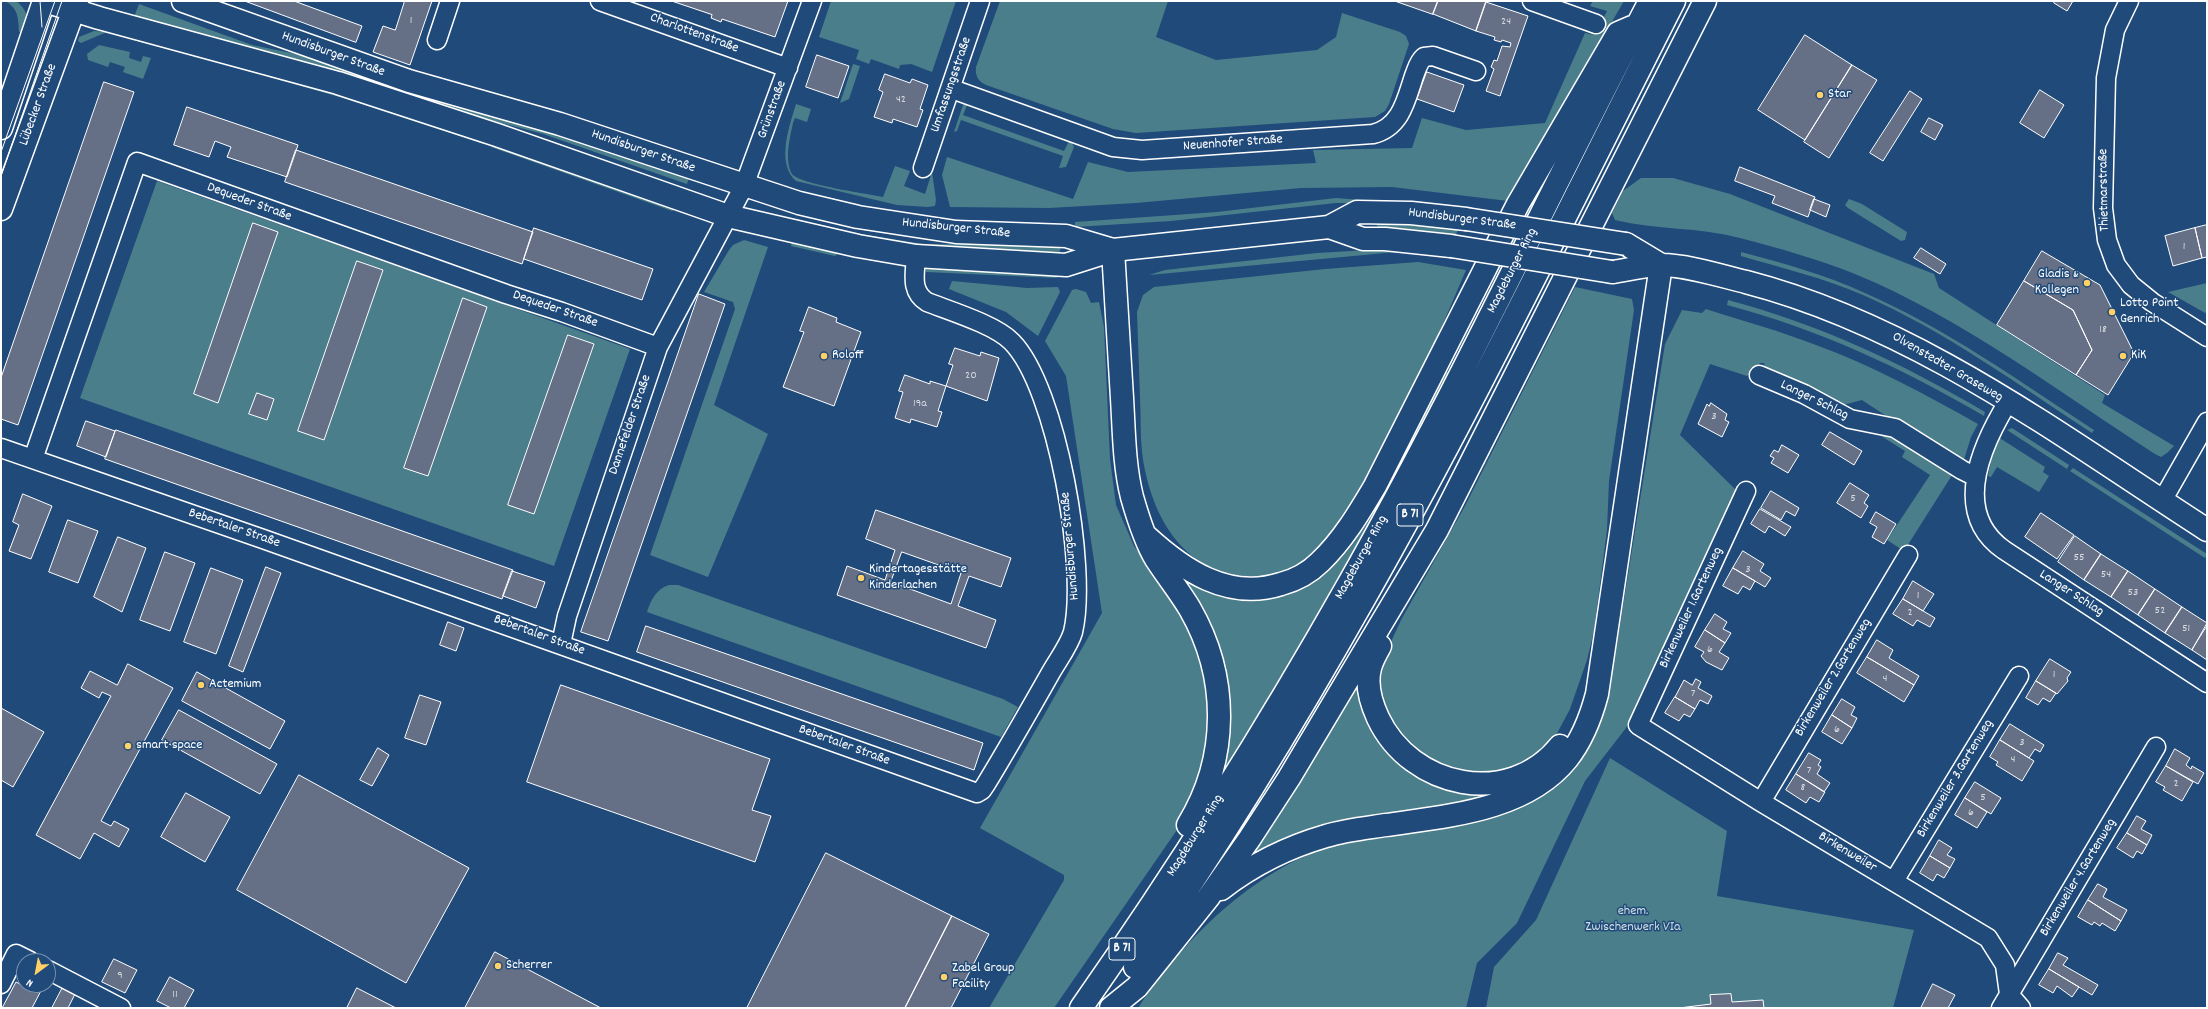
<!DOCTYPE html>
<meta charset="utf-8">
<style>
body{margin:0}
#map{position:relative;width:2208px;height:1009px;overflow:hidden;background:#1f4a7a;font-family:Dekko,sans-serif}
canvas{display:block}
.frame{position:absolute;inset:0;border:2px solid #fff;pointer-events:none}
.north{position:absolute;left:16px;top:953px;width:40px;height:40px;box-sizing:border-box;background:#1f4a7a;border:1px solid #7992af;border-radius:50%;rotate:212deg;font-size:11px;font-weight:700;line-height:16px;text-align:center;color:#fff}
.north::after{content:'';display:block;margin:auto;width:14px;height:18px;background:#ffd166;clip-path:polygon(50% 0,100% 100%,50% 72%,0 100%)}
</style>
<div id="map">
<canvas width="2208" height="1009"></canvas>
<div class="frame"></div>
<div class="north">N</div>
</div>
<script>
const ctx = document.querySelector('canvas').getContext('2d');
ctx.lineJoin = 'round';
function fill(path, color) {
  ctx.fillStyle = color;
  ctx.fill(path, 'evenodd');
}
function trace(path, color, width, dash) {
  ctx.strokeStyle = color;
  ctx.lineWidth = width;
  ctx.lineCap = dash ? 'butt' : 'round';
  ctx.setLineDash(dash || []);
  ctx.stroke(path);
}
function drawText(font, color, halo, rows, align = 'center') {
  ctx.font = font + ' Dekko,sans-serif';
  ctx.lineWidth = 3;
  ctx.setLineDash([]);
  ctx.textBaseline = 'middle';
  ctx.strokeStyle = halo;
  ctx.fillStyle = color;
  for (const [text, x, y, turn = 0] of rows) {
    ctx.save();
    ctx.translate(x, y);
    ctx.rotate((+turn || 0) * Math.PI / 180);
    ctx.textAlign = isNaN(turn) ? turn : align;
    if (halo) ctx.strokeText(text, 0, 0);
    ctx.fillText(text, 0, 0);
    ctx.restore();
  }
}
fill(new Path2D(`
 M5,1h11c13,10 12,19 11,33l-8,-2c-1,-14 0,-23 -14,-31z
 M831,1h125l-24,71 -21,-8 -11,1 -1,4 -28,-10 -2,5 -13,-5 3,-9 -40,-13z
 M1000,1h168l-12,36 60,23 101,-10 19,-13 6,-24 58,19 6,4 3,8 -20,60 -4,7 -10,6 -239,16 -23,-4 -127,-44c-8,-4 -11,-9 -10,-18z
 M1593,1h31l-116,200 -116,-14 -91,1 -165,15 -87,5 -99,-1 -8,-32 5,-18 126,42 15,-37 40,10 188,-9 -3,-13 99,-2 10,-30 44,12 79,-7 40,-90 10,2 12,-24 -17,-5z
 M139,4l113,41 59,12 233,72 145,49 -2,6 -144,-50 -76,-20 -333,-97z
 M94,31l13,1 -26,11 -3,-2 1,-4z
 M99,45l31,7 -1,6 12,4 2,-6 8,2 -8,21 -20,-7 2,-5 -15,-5 -2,5 -20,-7 -1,-6z
 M853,64l7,2 -11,33 -9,4z
 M273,74l215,67 -4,3 -141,-46 -74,-21z
 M964,102l4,1 -5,12 101,36 6,-12 4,8 -8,20 -7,1 4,-12 -102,-36 -4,11 -3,1z
 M796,104l15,5 -4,13 -12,-4 -2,5c-3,14 -9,37 -1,51 7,10 76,20 91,23l12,-31 15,5 -6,15 21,8 7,-22 4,28 -1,6 -7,1 -31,-2 -101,-24c-20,-18 -7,-54 0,-77z
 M494,144l184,64 -6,3 -181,-64z
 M1641,178h32l57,16 204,80 5,14 166,107 -3,8 72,43 -7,7 -6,4 -6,-3c-96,-62 -193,-136 -300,-180 -37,-15 -77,-26 -115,-36 -41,-11 -84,-8 -125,-18l-3,-7 11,-22z
 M157,181l473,168 -76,217 -474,-168zM253,224l-35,179 -24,-9zM357,261l26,9 -59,170 -26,-10zM463,299l24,8 -59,169 -24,-9zM568,335l26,9 -60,170 -26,-9z
 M1336,198l67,5h-67l-165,18 -96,6v-5l142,-10z
 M1849,199l13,5 45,28 -2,8 -4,1 -53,-33 -3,-3z
 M791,218l63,15 69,11 138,1 -2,10 -113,-4 -156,-28z
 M960,221l99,3 1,4 -100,-4z
 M1376,222l59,3 24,3 -4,8 -77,-7z
 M744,240l24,7 -54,158 54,29 -60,143 -58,-22 85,-246 -2,-7 -29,-10 25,-42 4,-5z
 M792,242l48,10 -5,4 -44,-10z
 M1369,250l38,1 -258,24 16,-5 152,-17z
 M1741,252c42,11 85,23 124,41 82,36 154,88 229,137l-2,3c-75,-49 -147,-102 -229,-138 -39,-17 -81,-27 -122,-39z
 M1418,262l48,8c-25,59 -50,117 -79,174 -16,32 -32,65 -55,93 -21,27 -53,42 -87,39 -65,-4 -96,-66 -103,-124 -2,-18 -1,-36 -2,-54 -1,-29 -2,-57 -3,-86l6,-17 11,-8 171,-18z
 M929,267l131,6 -3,5 -131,-6 -1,-2z
 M952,281l75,7 31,-1 2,5 -22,44 -32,-24 -57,-23z
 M2207,283v31l-39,-22z
 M1575,287l57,12 2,11 -25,171 -2,49 -13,101 -7,29 -17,49 -16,30 -16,16 -21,12 -29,6h-16l-30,-7 -33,-20 -20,-25 -10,-32 6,-34 16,-35 64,-114z
 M1072,290l4,-1 10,3 5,11 8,-1 5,25 6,132 6,46 18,41 30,39 29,50 17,62 -3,60 -28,70 -125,181h-65l75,-128v-5l-84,-47 122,-215 -36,-237 -21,-35z
 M1728,300c91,24 176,64 257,112l-1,4c-82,-48 -166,-87 -257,-111z
 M1706,309c37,12 74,22 110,36 56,20 110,50 162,79l-7,13 -9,29 -100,-66 -23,6 -73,-34 -2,-9h-4l-13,13 -37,-12 -30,71 56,55 -110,238 -41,53 -68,142 -40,40 -11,45h-328c50,-74 120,-143 209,-167l137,-23 119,-113 12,-49 50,-312 17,-34 20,3z
 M1444,370l5,3 -119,225 -109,180 5,-24 -40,-170 3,-3c29,19 55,21 87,11 15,-4 33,-7 46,-17 37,-26 56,-73 76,-112 15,-31 31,-62 46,-93z
 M2012,428l57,37 -2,4 -60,-39z
 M1891,432l63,40 -50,79 -17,-11 43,-65 -28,-18 3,-6 -27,-17z
 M1998,437l47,30 -2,5 6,4 -10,16 -42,-25 -6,10 -3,-1 7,-36z
 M2073,468l134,86 -2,4 -135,-87z
 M669,585h9l325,114 15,8 -17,30 -354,-125c4,-12 9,-23 22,-27z
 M1358,678l18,55 120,61 -251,65z
 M1610,758l117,73 -10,65 197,34 -21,78h-407l8,-41 42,-47z`), '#4b7e8b');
const building = new Path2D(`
 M245,1h49l68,25 -6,16z
 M405,1h27l-22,64 -37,-13 10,-26 12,4z
 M672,1h116l-13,36 -53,-18 -1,3 -10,-4 1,-3z
 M1395,1h43l-5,13z
 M1438,1h46l2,1 -10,29 -43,-17z
 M2055,1h18l-6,10 -13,-8z
 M1486,2l42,14 -28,80 -14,-5 8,-22 -3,-2 3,-7 3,1 5,-15 8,1 1,-4 -9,-3 -1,2 -7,-2 1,-3 -19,-6z
 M1805,35l47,30 -47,75 -47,-30z
 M817,55l32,11 -11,32 -32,-11z
 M1852,65l25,15 -48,78 -25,-16z
 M1427,72l37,13 -10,27 -37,-13z
 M885,74l25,9 2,-4 16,6 -8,24 3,1 -6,17 -24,-8 -1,4 -18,-6 9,-25 -4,-2z
 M104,82l30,10 -116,333 -17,-6v-41z
 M2040,90l24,15 -20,33 -24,-15z
 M1910,91l12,8 -39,62 -13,-8z
 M187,107l111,38 -11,32 -60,-20 4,-10 -16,-6 -6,16 -35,-12z
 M1929,118l14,7 -8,15 -14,-8z
 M296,150l237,82 -11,32 -237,-82z
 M1740,167l75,30 -7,20 -36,-14 3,-7 -40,-15z
 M1814,199l16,6 -4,12 -16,-7z
 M253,223l25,9 -60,171 -24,-9z
 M2207,225v32l-5,1 -7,-30z
 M534,228l119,41 -11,31 -118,-41z
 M2195,228l7,30 -29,8 -8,-30z
 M1921,248l25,16 -6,10 -26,-16z
 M2042,251l58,34 34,68 -26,42 -32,-20 16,-25 -19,-40 -49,-29z
 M357,261l26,9 -59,170 -26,-9z
 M2024,281l49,29 19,40 -16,25 -79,-50z
 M699,294l26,10 -117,337 -27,-9z
 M463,298l24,9 -59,169 -24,-8z
 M809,307l28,11 -1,4 25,10 -27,74 -51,-19 21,-55 -4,-1z
 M568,335l26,9 -60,170 -26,-9z
 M955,348l25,8 1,-4 18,6 -12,43 -41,-15 7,-21 -4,-1z
 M905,375l25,9v-3l16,5 -8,25 4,1 -5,15 -26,-8 -1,4 -15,-5 8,-26 -4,-1z
 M257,393l17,6 -7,21 -18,-6z
 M1711,403l16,11 -2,6 4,2 -7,15 -24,-13 9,-20 2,2z
 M86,421l29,10 -9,26 -29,-11z
 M116,430l397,140 -11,29 -397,-140z
 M1830,432l32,19 -8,14 -32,-20z
 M1782,445l17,10 -11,18 -17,-10 3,-5 -4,-2 4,-6 4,2z
 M1850,483l19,12 -5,8 4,3 -7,12 -24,-15z
 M1771,491l28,17 -4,8 -9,-5 -5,9 -20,-12z
 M23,494l29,12 -21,53 -22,-8 10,-26 -6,-3z
 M1760,509l31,18 -6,9 -16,-10 -4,7 -14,-9z
 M876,510l135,48 -10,29 -32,-11 -11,30 38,14 -10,28 -149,-53 10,-29 38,14 10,-30 -29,-11zM902,552l59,21 -10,31 -60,-22z
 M1876,512l20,12 -12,20 -12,-7 5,-10 -7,-4z
 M2041,513l33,22 -17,24 -32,-22z
 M68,520l30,11 -20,52 -29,-11z
 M2075,536l26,18 -17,26 -26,-18z
 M118,537l28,11 -24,64 -28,-15z
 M1743,551l21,13 -4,7 11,7 -6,9 -32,-19z
 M165,552l30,11 -25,68 -30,-11z
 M2101,554l27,17 -17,26 -27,-17z
 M266,567l15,6 -38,99 -14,-6z
 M211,568l32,12 -27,74 -32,-12z
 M1733,568l22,13 -5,9 -7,-4 -5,8 -15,-8z
 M512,571l33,11 -9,26 -33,-12z
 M2128,571l27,18 -17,26 -27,-18z
 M1913,581l21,13 -11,17 -20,-12z
 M2155,589l27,18 -17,26 -27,-18z
 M1903,599l32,19 -5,9 -13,-7 -4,6 -20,-12z
 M2182,607l25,16 -15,27 -27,-17z
 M1715,614l12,8 -4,7 8,4 -6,10 -20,-13z
 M448,622l16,6 -8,23 -16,-6z
 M646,626l337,117 -9,27 -337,-118z
 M2207,626v34l-15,-10z
 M1705,630l20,13 -6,9 10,6 -7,12 -16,-8 -5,-6 3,-4 -9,-5z
 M1877,640l16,10 -4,8 30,18 -5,9 -47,-28z
 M1867,657l47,28 -10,17 -47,-29z
 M2050,659l21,13 -4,6 1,3 -11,13 -21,-13z
 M128,664l45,24 -72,133 10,5 3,-5 15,8 -10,18 -25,-14 -14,26 -44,-24 75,-139 -9,-4 -3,6 -18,-10 9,-17 27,14z
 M197,672l88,49 -15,28 -88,-48z
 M1696,679l5,3 -3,6 14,8 -4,8 -8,-4 -5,9 -20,-12 9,-17 8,5z
 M2036,681l20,12 -6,9 -7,-4 -5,7 -12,-7z
 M561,685l209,74 -18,51 19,6 -16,46 -228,-80z
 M420,695l21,7 -15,43 -21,-7z
 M1675,697l20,12 -5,8 -6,-3 -5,7 -14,-8z
 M1842,699l13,8 -4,8 6,3 -5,10 -20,-13z
 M1,708l43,24 -31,55 -12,-7z
 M179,710l98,54 -17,30 -98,-54z
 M1832,715l20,13 -10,16 -20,-12z
 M2010,724l34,21 -4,7 -5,-3 -6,9 -29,-18z
 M2000,740l34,21 -12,20 -26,-16 2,-3 -8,-5z
 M378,748l11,7 -17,31 -12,-6z
 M2175,749l15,9 -4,7 5,4 1,-3 12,7 -6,11 -32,-18z
 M1809,753l12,7 -3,5 3,2 -4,7 13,9 -6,9 -28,-18z
 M2166,766l27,16 -11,19 -19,-11 2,-3 -9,-5z
 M1796,774l29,18 -6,10 -9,-5 -4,6 -20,-13z
 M299,775l170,93 -63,115 -169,-93z
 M1975,782l26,16 -10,16 -26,-16z
 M186,793l44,24 -25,45 -44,-25z
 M1965,798l22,14 -10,16 -22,-13z
 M2137,816l9,5 -5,8 11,6 -5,10 -20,-12z
 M2127,833l20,12 -5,9 -5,-3 -4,7 -16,-10z
 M1939,840l13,8 -5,7 8,4 -5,9 -20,-12z
 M826,853l126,63 -47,92h-158z
 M1930,856l20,12 -6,10 -7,-4 -4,7 -13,-8z
 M2098,884l9,5 -4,8 24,13 -6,11 -33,-21z
 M2088,900l33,21 -6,10 -13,-8 -2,3 -6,-4 -2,3 -14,-8z
 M952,916l37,18 -38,74h-46z
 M495,952l106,56h-136z
 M2058,953l10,5 -5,7 35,20 -6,10 -43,-26z
 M114,959l23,11 -12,23 -23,-11z
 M2049,969l30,18 -7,10 -15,-11 -4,7 -14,-8z
 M170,977l24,13 -10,18h-13l-14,-7z
 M24,981v4h20l-12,23h-30l14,-26 6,3z
 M1933,984l22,11 -7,13h-27z
 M63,987l12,7 -7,14h-16z
 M357,988l39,20h-49z
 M1731,994l1,8 31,-2 1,8h-85l32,-4 -1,-9z`);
fill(building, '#656f86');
trace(building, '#fff', 1);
const minor = new Path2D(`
 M600,1l188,67
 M1532,1l64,23
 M2129,1l-14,29 -9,48 -3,130 4,32 9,25 15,20 21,17 55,35
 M437,40l13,-39
 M952,89l161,58 29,3 231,-16c28,-7 33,-34 41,-58 3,-7 4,-14 10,-19l9,-1 43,15
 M923,168l57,-167
 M1759,375l45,19 46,25 45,9 67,42 14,7
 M2008,402c-27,44 -57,111 -4,148l203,133
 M1,448l262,91 714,254 5,-3 4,-6c22,-36 43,-73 64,-110 7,-13 19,-28 23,-42 15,-63 -16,-244 -61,-290 -16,-17 -62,-31 -85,-40 -17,-11 -12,-28 -11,-46
 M33,459l104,-297 369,132 56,18 96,35
 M1746,491l-108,234 123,77 227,136 17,27 4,29 12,14
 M2162,501l45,-79
 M561,644l6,-28 91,-269 86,-161 68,-185
 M1761,802l147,-247
 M1894,881l125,-205
 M48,970l73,38
 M1,984l15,-30 14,7
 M2001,1008l155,-261`);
const secondary = new Path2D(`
 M45,1l54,17 239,65 159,52 231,81 130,30 58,10 150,9 47,-15 216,-23 28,-15 54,1 55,6
 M183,1l226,80 151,43 239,79 59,14 98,15 110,4 47,14
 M1,128l43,-127
 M1,209l76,-208
 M1329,227l34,12h22l66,7
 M1626,244l35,21
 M1612,272c15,-2 33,-7 49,-7 25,0 61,11 85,17 170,44 315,154 461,248`);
const trunk = new Path2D(`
 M1113,250c3,49 6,99 9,148 2,33 2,67 10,99 6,21 13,44 24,62 11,17 24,33 34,50 39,68 39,149 -2,216
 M1146,536c37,34 82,65 135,48 15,-4 28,-11 39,-22 23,-22 39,-49 55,-76l143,-282 100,-171 14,-6
 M1380,646c-4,7 -8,14 -10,22 -4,16 1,35 8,50 33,70 131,91 182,28
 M1221,889c31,-24 67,-42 105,-53 19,-6 40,-8 60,-11 60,-9 139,-14 181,-66 15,-19 24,-42 30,-65l64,-429
 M1135,967c82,-119 158,-242 229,-368 111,-195 208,-398 310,-598
 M1081,1008c96,-137 185,-278 267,-423 108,-191 200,-390 302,-584
 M1111,1008l26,-21 71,-89 42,-60 39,-60 148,-248 268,-529`);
trace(minor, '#fff', 21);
trace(secondary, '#fff', 25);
trace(trunk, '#fff', 25);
trace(minor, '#1f4a7a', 18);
trace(secondary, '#1f4a7a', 22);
trace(trunk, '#1f4a7a', 22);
trace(new Path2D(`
 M40,1l2,26
 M1,152l54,-151
 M1,176l61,-175`), '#fff', 1);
const secondaryBridge = new Path2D(`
 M1466,219l160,25
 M1451,246l161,26`);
trace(secondaryBridge, '#fff', 25, []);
trace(secondaryBridge, '#1f4a7a', 22);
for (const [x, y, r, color] of [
 [1820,95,4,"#ffd166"],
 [2087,283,4,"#ffd166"],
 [2112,312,4,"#ffd166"],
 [824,356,4,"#ffd166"],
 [2123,356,4,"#ffd166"],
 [861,578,4,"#ffd166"],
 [201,685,4,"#ffd166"],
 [128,746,4,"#ffd166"],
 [498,966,4,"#ffd166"],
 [944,977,4,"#ffd166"]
]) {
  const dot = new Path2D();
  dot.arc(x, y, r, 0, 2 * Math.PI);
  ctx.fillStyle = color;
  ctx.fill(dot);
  trace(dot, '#1f4a7a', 1.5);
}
drawText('12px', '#d8dbe1', null, [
 ["1",411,21],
 ["24",1506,22],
 ["42",901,100],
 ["1",2184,247],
 ["18",2103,330],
 ["20",971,376],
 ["19a",920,404],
 ["3",1714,417],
 ["5",1853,499],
 ["55",2079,558],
 ["3",1748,570],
 ["54",2106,575],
 ["53",2133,593],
 ["1",1918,596],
 ["52",2160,611],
 ["2",1910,613],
 ["51",2186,629],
 ["6",1710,650],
 ["1",2054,675],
 ["4",1885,679],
 ["7",1693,694],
 ["6",1837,730],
 ["3",2022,743],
 ["4",2013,760],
 ["7",1809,771],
 ["2",2176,784],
 ["8",1803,788],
 ["5",1983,798],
 ["6",1971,813],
 ["9",120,976],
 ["11",175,995]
]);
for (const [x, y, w] of [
 [1410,515,26],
 [1122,949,26]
]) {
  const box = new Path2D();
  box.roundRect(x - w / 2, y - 11, w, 22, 3);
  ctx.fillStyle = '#1f4a7a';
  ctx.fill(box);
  trace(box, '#fff', 1);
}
drawText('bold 13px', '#fff', null, [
 ["B 71",1410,515],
 ["B 71",1122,949]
]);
drawText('14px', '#fff', '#1f4a7a', [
 ["Charlottenstraße",694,34,20],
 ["Hundisburger Straße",333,55,20],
 ["Umfassungsstraße",952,85,-71],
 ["Lübecker Straße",39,105,-70],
 ["Grünstraße",773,110,-70],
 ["Neuenhofer Straße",1233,144,-4],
 ["Hundisburger Straße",643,152,19],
 ["Thietmarstraße",2105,190,-91],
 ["Dequeder Straße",249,203,20],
 ["Hundisburger Straße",1462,220,7],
 ["Hundisburger Straße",956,229,6],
 ["Magdeburger Ring",1513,271,-63],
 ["Dequeder Straße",555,310,19],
 ["Olvenstedter Graseweg",1947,368,30],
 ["Langer Schlag",1814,401,26],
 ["Dannefelder Straße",631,425,-71],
 ["Bebertaler Straße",234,529,19],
 ["Hundisburger Straße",1071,546,-95],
 ["Magdeburger Ring",1362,558,-61],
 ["Langer Schlag",2071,594,33],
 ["Birkenweiler 1.Gartenweg",1692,608,-65],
 ["Bebertaler Straße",539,636,20],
 ["Birkenweiler 2.Gartenweg",1834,678,-59],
 ["Bebertaler Straße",844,746,20],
 ["Birkenweiler 3.Gartenweg",1956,779,-59],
 ["Magdeburger Ring",1196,836,-58],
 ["Birkenweiler",1847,853,31],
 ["Birkenweiler 4.Gartenweg",2079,878,-59]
]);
drawText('14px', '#fff', '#1f4a7a', [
 ["Star",1828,95],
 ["Gladis &",2079,275,"right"],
 ["Kollegen",2079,291,"right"],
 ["Lotto Point",2120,304],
 ["Genrich",2120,320],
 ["Roloff",832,356],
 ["KiK",2131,356],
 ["Kindertagesstätte",869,570],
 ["Kinderlachen",869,586],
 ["Actemium",209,685],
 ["smart space",136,746],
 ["Scherrer",506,966],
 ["Zabel Group",952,969],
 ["Facility",952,985]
], 'left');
drawText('14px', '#d2dfe2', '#1f4a7a', [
 ["ehem.",1633,912],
 ["Zwischenwerk VIa",1633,928]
]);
</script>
